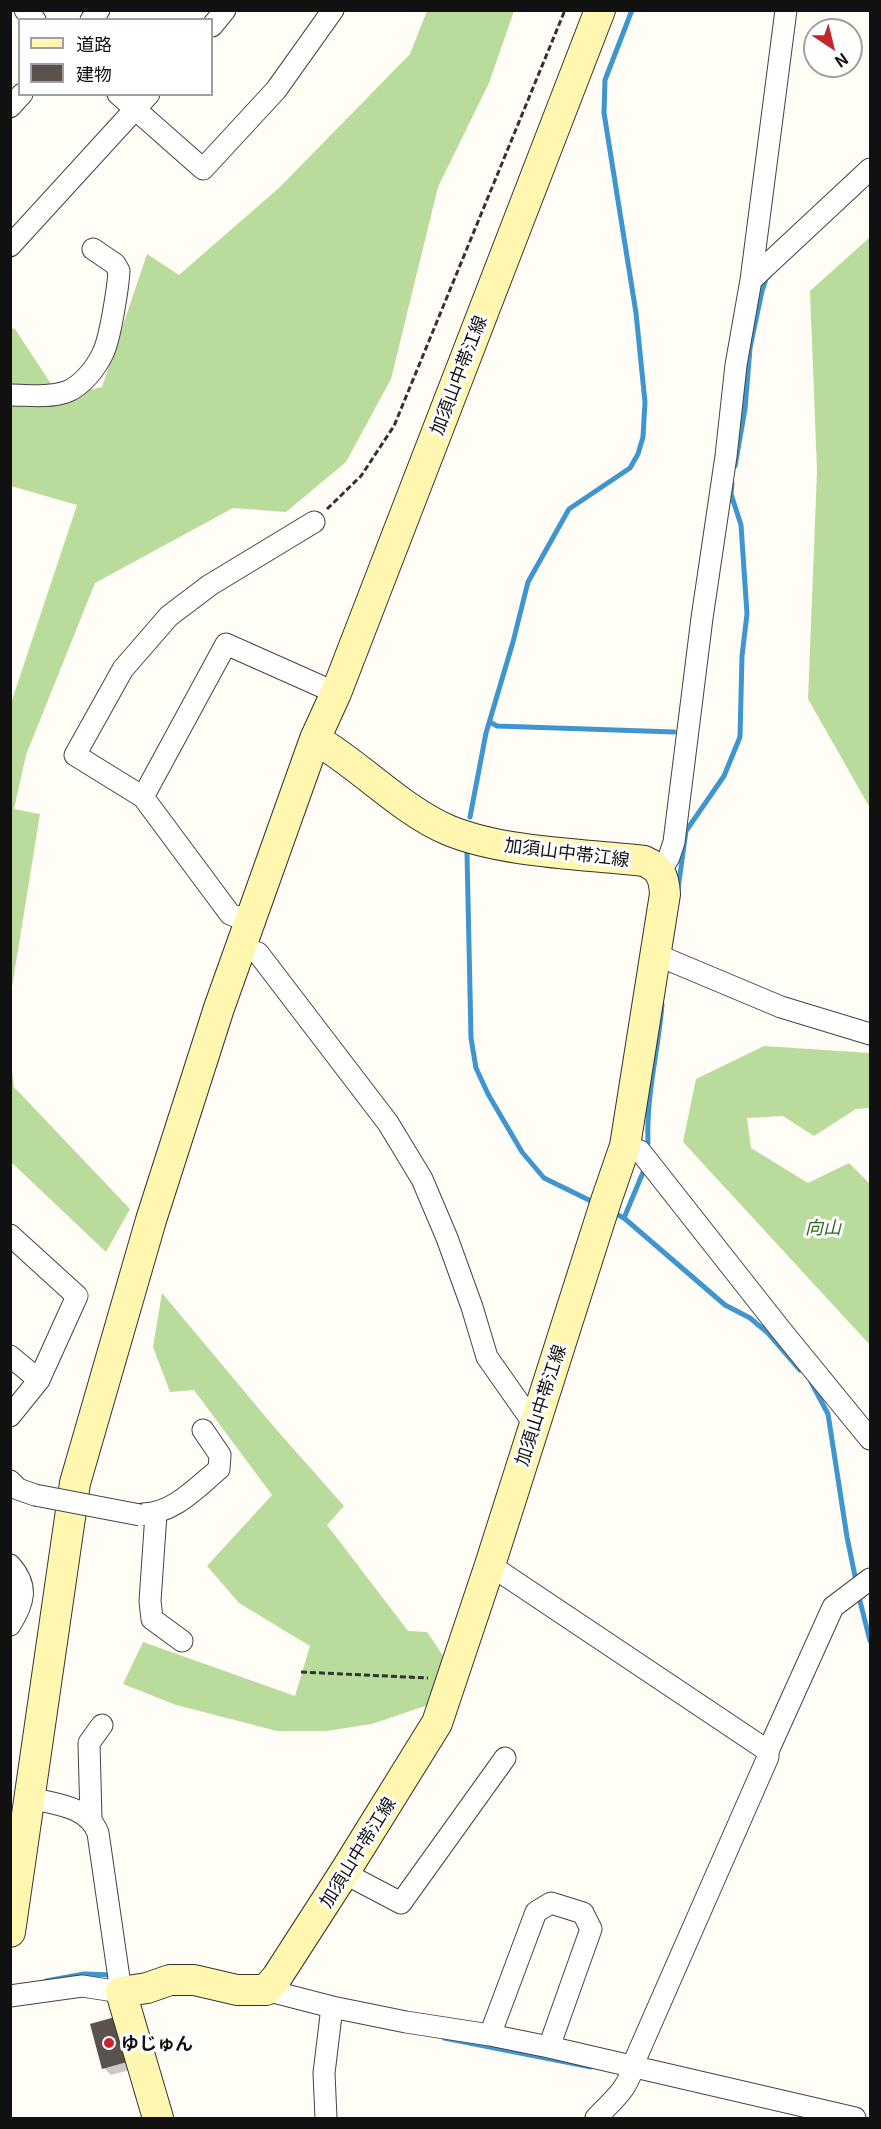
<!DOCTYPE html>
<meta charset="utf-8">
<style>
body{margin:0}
#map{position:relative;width:881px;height:2129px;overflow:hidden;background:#fffdf5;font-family:Georgia,"Noto Sans JP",serif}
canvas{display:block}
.frame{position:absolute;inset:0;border:12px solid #111;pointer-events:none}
.legend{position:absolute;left:18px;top:18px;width:195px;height:78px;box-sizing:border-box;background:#fff;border:2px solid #a0a0a0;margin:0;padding:8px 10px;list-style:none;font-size:18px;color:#111}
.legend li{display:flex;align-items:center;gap:12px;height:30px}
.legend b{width:30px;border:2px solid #a0a0a0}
.north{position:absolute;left:803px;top:18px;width:60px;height:60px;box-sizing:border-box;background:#fff;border:2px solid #a0a0a0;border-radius:50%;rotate:145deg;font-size:16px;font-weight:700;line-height:24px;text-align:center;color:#111}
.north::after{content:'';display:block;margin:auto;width:21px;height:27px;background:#c4262e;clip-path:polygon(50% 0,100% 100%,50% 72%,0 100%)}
</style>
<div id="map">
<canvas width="881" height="2129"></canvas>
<div class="frame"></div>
<ul class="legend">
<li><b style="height:8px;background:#fff6b0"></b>道路</li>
<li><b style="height:16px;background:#5a524d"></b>建物</li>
</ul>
<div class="north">N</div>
</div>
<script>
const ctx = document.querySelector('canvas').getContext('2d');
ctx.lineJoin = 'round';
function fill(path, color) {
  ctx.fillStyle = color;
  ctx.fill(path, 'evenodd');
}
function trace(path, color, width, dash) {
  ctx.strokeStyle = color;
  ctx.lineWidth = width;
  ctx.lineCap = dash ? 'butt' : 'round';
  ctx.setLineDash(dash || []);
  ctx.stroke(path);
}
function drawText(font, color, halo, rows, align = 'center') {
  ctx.font = font + ' Georgia,"Noto Sans JP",serif';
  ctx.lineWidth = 6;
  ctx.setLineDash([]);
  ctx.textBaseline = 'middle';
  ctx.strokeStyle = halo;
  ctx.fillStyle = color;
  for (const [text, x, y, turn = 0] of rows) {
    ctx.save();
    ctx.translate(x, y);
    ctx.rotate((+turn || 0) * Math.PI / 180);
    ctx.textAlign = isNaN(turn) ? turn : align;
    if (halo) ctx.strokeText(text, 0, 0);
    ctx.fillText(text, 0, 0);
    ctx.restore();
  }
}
fill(new Path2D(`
 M427,11h87l-25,72 -51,104 -47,192 -45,83 -60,50 -53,-4 -138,75 -69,172 -12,54 26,5 -29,179v-290l66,-198 -66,-19v-158l4,1 44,67 43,-9 45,-133 32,21 101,-88 130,-133z
 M870,237v571l-62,-109 9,-228 -7,-180z
 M764,1046l106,7v55l-14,1 -42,27 -31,-20 -36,2 4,30 57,35 41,-20 21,21v161l-187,-203 13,-63z
 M11,1063l3,24 116,122 -24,43 -95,-90z
 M162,1293l113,135 69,78 -17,19 81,106 19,1 19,28 -18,45 -56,19 -46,7h-49l-101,-26 -53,-21 20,-42 152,54 15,-50 -71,-43 -32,-37 65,-71 -78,-105 -24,2 -17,-45z`), '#b9dc9c');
fill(new Path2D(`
 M92,2025l41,44 -22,6 -7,-7z`), '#0003');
trace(new Path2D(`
 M735,466l10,-57 5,-61 12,-57 4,-12 3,-3
 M490,722l7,4 177,6
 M470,817l16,-84 27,-91 15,-60 41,-73 61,-41 8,-14 5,-17 2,-35 -9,-89 -32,-200 1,-33 27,-70
 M467,853l4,185 5,30 12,26 34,58 22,26 47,23
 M678,889l8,-58 38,-55 16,-39 2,-81 5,-42 -6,-89 -10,-31 1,-10
 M648,1143c-2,-47 10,-91 14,-138
 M614,1213l10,5 101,87 25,13 18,15 32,37
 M624,1218l20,-48
 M811,1382l17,32 19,123 9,44
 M858,1593l12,48
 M46,1981l38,-7 30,1
 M444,2038l147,29`), '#3f96cf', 5);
fill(new Path2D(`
 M115,2017l12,45 -25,7 -12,-45z`), '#5a524d');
const street = new Path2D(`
 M25,10l10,10
 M91,20l8,-10
 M212,26l13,-16
 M118,94l85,75 73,-79 57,-80
 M10,107l12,-13
 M10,246l139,-152
 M751,280l119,-111
 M10,395c19,0 38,3 56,-3 16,-6 30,-24 37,-39 7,-14 15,-65 16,-82l-4,-7 -22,-15
 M143,797l-68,-42 48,-86 46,-53 41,-31 104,-63
 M660,872l9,-15 5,-15 28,-224 24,-162 10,-91 15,-85 35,-270
 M249,922l-19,-8 -87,-117 83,-153 110,49
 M241,947l17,6 130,170 34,56 25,59 25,69 15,50 47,67
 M657,955l124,52 89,27
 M625,1146l15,5 141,179 89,109
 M10,1235l67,61 -38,84 -29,36
 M10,1356l29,24
 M10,1481l8,8 17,6
 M143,1514c31,-1 53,-26 76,-45l1,-14 -17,-25
 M156,1514l-6,87 2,18 30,22
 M10,1565c19,21 14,38 0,60
 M490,1565l278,186
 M91,1819l-2,-76 13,-18
 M344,1873l57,30 104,-145
 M266,1990l66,17 74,15 84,13 59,12 306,71
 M10,1996l72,-10 39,6 -23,-159c-10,-27 -43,-29 -68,-35
 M490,2035l46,-123 15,-9 32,10 8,16 -42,118
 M326,2118l-2,-45 8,-66
 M596,2118c20,-21 32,-28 39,-58l133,-303v-6l65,-144 37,-28`);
const secondary = new Path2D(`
 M10,1932l65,-449 76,-263 68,-212 96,-269 21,-46 264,-683
 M158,2118l-37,-126 26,-4 23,-8h24l43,10h29l11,-13 67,-104 93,-150 53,-158 116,-364 19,-55 40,-252c-1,-18 -5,-26 -21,-33 -60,-7 -141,-8 -196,-31 -47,-20 -88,-65 -133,-91`);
trace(street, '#444', 23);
trace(secondary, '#333', 32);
trace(new Path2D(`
 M327,509l34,-33 33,-50 171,-416
 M301,1672l127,6`), '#333', 3, [6, 3]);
trace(street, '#fff', 21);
trace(secondary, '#fff6b0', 30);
const streetBridge = new Path2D(`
 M35,1495l105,20`);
trace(streetBridge, '#444', 23, []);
trace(streetBridge, '#fff', 21);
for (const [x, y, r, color] of [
 [109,2043,6,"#c4262e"]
]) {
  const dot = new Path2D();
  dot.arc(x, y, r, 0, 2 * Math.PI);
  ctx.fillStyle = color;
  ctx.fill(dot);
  trace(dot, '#fff', 2);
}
drawText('18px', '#111', '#fff', [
 ["加須山中帯江線",458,375,-69],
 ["加須山中帯江線",567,852,7],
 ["加須山中帯江線",540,1405,-72],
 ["加須山中帯江線",357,1852,-58]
]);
drawText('italic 18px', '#2f6b1f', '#fff', [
 ["向山",823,1227]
]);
drawText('bold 18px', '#111', '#fff', [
 ["ゆじゅん",121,2043]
], 'left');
</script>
